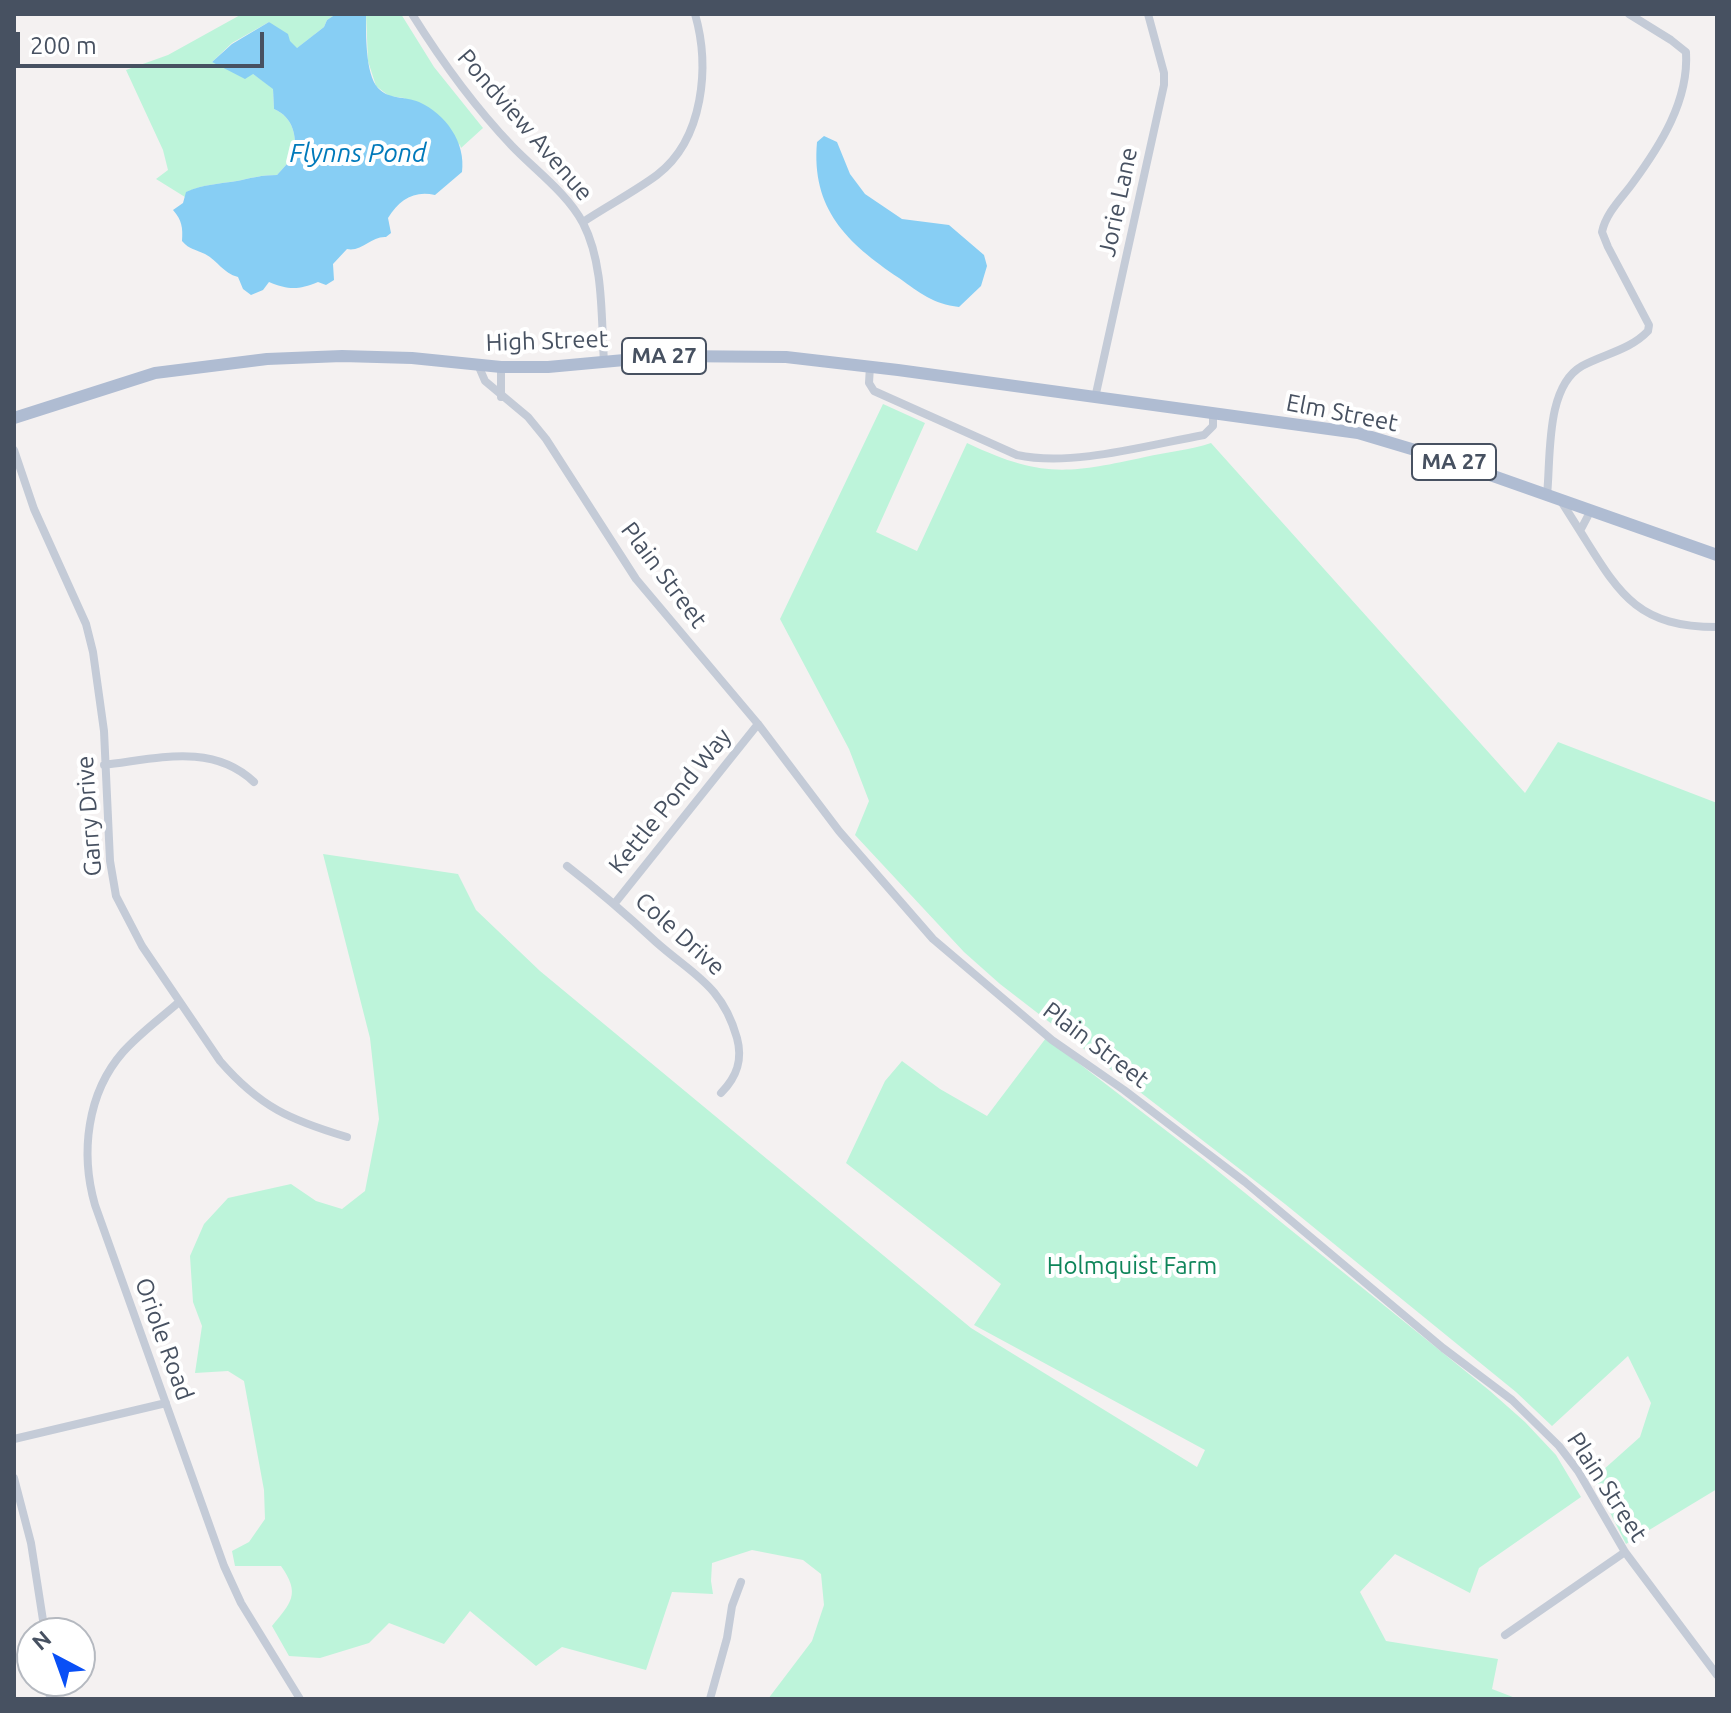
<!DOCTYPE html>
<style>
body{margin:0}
#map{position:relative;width:1731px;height:1713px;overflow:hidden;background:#f4f1f1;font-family:Ubuntu,sans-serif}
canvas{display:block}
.frame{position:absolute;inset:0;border:16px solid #475161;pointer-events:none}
.north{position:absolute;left:16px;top:1617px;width:80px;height:80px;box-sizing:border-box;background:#fff;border:2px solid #b5b9c0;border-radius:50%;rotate:319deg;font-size:22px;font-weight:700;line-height:32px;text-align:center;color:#475161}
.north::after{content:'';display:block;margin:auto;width:28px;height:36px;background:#094ff6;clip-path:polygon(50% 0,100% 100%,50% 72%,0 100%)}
.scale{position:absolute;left:16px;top:32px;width:248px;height:36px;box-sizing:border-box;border:4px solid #475161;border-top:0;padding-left:10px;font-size:24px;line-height:28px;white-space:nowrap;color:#475161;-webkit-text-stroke:6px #fff;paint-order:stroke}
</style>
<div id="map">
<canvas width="1731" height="1713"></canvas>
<div class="frame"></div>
<div class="north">N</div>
<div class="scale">200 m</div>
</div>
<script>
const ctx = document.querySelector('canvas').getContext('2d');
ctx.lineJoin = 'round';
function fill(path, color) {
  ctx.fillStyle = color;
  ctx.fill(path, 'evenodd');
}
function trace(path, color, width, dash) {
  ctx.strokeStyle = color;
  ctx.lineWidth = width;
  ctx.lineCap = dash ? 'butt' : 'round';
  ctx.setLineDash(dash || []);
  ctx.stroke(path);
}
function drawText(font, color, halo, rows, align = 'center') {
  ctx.font = font + ' Ubuntu,sans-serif';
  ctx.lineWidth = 8;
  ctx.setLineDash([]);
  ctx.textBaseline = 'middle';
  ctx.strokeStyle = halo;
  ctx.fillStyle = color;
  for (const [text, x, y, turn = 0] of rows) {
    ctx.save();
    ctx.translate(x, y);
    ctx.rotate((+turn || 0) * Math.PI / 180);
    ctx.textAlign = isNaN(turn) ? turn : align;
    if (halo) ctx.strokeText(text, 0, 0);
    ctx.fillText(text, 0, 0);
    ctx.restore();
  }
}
fill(new Path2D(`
 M242,14h94l-9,6 -3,7 -28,22 -27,-27 -37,21 -20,19 41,12 20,14 1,21c20,9 22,26 21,46l-18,20c-15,0 -26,3 -40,6 -18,3 -33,3 -50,11l-2,5 -29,-18 12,-9 -5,-20 -37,-80 42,-15z
 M366,14h35l33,53 49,61 -22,20 -1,-3 -56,-47 -15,-2 -13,-10 -8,-25z
 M883,404l42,19 -49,109 41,19 50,-108c74,35 100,31 178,14 22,-5 45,-7 66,-14l314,350 33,-51 159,61v686l-91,55 -33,-65 47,-42 11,-34 -23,-47 -76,70 -36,-34 -231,-188 -285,-220 -36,-32 -109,-117 14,-34 -20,-52 -69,-130z
 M323,854l135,20 18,36 64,61 431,357 226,139 8,-17 -231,-125 27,-41 -155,-121 39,-82 17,-20 38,28 47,27 59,-78 157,121 287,232 35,31 31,33 25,42 -102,71 -9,25 -75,-39 -35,38 26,49 112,18 -6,30 26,10h-750l44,-58 12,-36 -3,-31 -18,-14 -51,-10 -40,13 -1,18 2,13 -41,-2 -26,78 -84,-23 -26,19 -66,-55 -26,33 -55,-21 -20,20 -49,15 -31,-2 -17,-30c19,-23 29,-32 9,-60h-46l-3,-15 17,-9 16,-23 -1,-29 -20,-109 -16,-10 -33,2 7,-47 -9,-24 -3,-46 14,-32 24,-26 63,-14 25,17 26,8 23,-18 14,-72 -9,-81z`), '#bdf4da');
fill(new Path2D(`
 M336,14h30c0,18 -1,60 12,74 11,12 27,8 41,14 27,12 47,41 43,70l-27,23c-21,-5 -36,5 -47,23l3,15 -5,4c-15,-1 -24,15 -39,12l-14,15 1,16 -8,5 -8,-3c-20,8 -29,8 -49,0l-6,8 -12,5 -8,-6 -5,-12c-15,-4 -20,-16 -33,-23 -10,-5 -15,-4 -23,-13 1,-13 0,-21 -9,-31l10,-7 3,-11c18,-8 33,-8 51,-11 14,-3 25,-6 40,-6l18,-20c1,-20 -1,-37 -21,-46l-1,-20 -20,-15 -8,5 -33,-17 20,-18 37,-22 19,12 2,7 7,7 27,-21 3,-7z
 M824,136l13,6 13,32 15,20 37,25 47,6 35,30 3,11 -6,20 -22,21c-26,-3 -39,-14 -60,-29 -52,-35 -88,-69 -82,-136z`), '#87cef4');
trace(new Path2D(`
 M412,14c30,48 61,91 100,132 23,24 55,47 71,77 21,41 18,94 21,139
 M583,222c24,-16 51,-30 74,-47 47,-36 53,-109 38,-161
 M870,366l-1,17 5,8 143,64c55,12 131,-10 187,-20l9,-9v-12
 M479,367l6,14 43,36 18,22 90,140 122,145 81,107 94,108 119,101 72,50 121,92 198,166 69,52 47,46 19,25 47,81 92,123
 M501,367v30
 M1095,398l69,-313v-12l-16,-59
 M14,450l20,59 52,115 7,28 11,79 6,130 6,35 26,50 78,115c40,46 70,59 127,76
 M1547,495c4,-37 -2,-108 35,-129 22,-12 48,-16 66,-35l1,-6 -41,-78 -6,-15c4,-19 19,-33 30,-48 28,-38 57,-83 54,-132l-15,-12 -42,-26
 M1561,501l19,30
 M1590,512l-10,19c39,62 56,96 137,96
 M104,765c52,-6 108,-23 150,17
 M567,866c31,24 60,49 89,76 37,33 66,43 81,96 6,22 0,39 -16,55
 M615,903l143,-179
 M179,1002c-18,16 -39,31 -56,50 -36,41 -43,101 -28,153l129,361 17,37 59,96
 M14,1439l152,-36
 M14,1478l17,65 14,90
 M1505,1635l120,-83
 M49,1681l1,18
 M710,1699l17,-61 5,-32 9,-24`), '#c4cbd7', 8);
trace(new Path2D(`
 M14,418l141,-45 112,-14 75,-3 70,2 89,9h47l120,-11 118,1 112,13 460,63 87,26 272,96`), '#afbcd2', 12);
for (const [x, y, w] of [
 [664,356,84],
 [1454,462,84]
]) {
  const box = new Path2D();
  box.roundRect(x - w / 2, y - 18, w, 36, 6);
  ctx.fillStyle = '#fff';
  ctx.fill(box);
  trace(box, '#475161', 2);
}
drawText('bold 22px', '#475161', null, [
 ["MA 27",664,356],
 ["MA 27",1454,462]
]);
drawText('24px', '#475161', '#fff', [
 ["Pondview Avenue",525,125,49],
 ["Jorie Lane",1118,202,-78],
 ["High Street",547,341,-2],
 ["Elm Street",1342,413,11],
 ["Plain Street",664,575,53],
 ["Kettle Pond Way",670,801,-51],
 ["Garry Drive",89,816,-94],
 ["Cole Drive",680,934,42],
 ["Plain Street",1096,1045,37],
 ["Oriole Road",164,1339,70],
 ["Plain Street",1607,1487,57]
]);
drawText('24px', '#0f855a', '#fff', [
 ["Holmquist Farm",1132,1266]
]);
drawText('italic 26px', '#007abb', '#fff', [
 ["Flynns Pond",358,153]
]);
</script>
